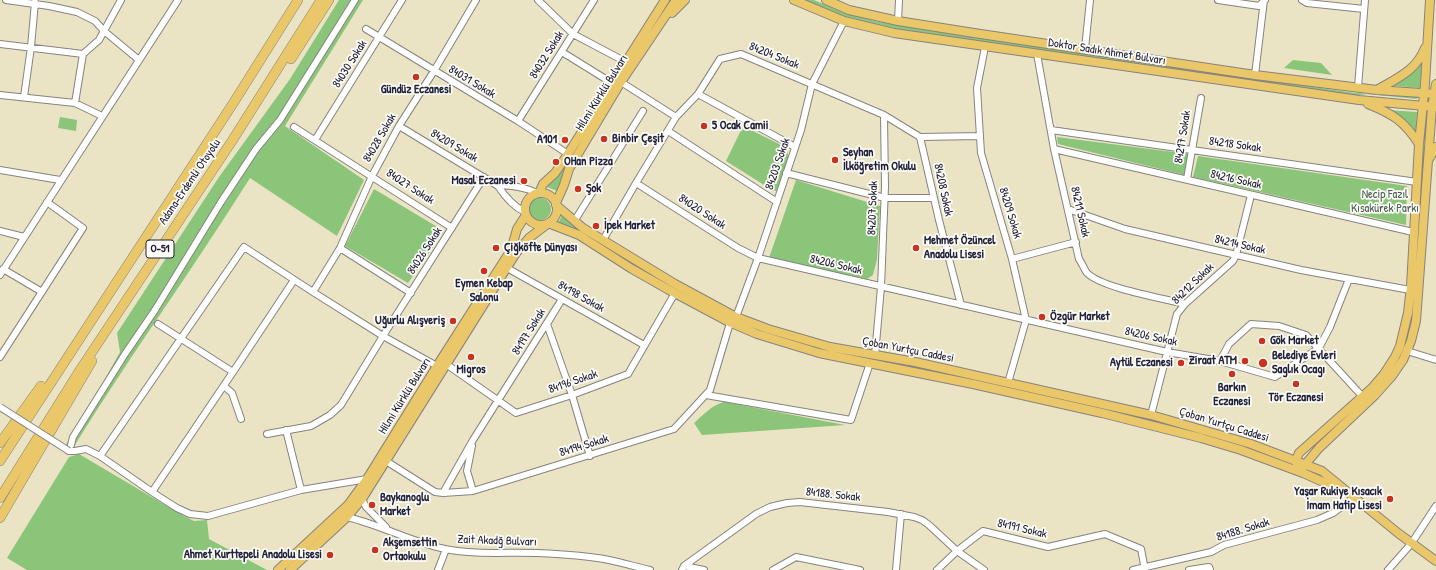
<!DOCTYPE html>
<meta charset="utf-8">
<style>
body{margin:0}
canvas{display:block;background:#eae4c5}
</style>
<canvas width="1436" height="570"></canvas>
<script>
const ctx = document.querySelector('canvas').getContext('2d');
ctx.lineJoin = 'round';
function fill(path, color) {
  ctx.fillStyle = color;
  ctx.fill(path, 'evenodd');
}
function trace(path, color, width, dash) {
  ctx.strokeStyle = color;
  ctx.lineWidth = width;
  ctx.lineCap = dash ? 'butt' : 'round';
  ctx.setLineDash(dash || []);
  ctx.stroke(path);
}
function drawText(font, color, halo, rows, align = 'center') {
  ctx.font = font + ' "Patrick Hand",sans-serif';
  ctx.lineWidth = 3.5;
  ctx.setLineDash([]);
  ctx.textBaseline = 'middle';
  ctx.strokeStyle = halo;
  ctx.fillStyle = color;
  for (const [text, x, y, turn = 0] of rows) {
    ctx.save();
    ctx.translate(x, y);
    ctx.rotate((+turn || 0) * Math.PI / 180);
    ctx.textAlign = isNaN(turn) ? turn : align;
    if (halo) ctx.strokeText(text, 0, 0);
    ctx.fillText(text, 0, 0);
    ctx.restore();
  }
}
fill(new Path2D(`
 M339,0h24l-78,126 79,54 -27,56 -87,-58c-57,91 -121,179 -177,270h-9l33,-55 23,-41 -3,-19 102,-156 71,-98z
 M670,0h2l-105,167 -10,24 -10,-4 18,-20 65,-107z
 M801,0h13l33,14 31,8 67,11 250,37 160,23 63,4 -1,2 -50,-5 -12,2 -477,-70 -32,-9z
 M1293,60l28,3 11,12 -48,-7z
 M1422,62l-2,26 -34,-3 20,-10z
 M1388,110l29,2 -1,26z
 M60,117l17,3 -1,11 -18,-3z
 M743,126l36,18 8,6 2,10 -9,28 -4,3 -4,-1 -46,-29z
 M1057,137l132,17 -4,21 -127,-31z
 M1198,156l209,30 -1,39 -213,-48z
 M796,180l84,26 -3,53 -4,16 -6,4 -98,-21z
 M374,189l70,42 -36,52 -63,-37z
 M529 209a11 11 0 1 1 22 0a11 11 0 1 1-22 0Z
 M562,215l192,113c55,19 113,29 170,41 122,26 249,49 365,94h-3l-43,-16 -415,-96 -35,-9 -40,-12 -76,-39 -119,-67z
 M724,402h1l120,23 -143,10 -8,-12c9,-8 18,-18 30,-21z
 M79,454l103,61 12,6 13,-1 2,19 58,31h-240l-20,-12 62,-101z`), '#8ac57a');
const minor = new Path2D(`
 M6,0l43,6 28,6 18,9 9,10 35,29
 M538,0l35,34 53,28
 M1218,0l41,6 6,-6
 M1302,0l5,3 57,6
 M898,21l1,-21
 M366,29l152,92 50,33
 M0,44l83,10
 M985,47l-8,41 4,65 31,106 14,61 -18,63
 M1085,49l5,-49
 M562,52l50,31
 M1037,54l17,95 25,110c3,4 5,10 8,14 15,15 75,25 98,31
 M1255,75l9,-75
 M1358,87l7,-87
 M698,94l22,-35 21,-5 143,61 1,72 -4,100 -6,68
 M0,95l75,8 27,13
 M24,97l7,-50 4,-45
 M75,103l8,-49 16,-14 22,-40
 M884,115l36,22
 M676,117l22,-23 97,53
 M518,121l76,-121
 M399,126l99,60c6,9 16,21 27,26
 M294,127l158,101
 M1051,130l366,52
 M668,131l109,71
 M920,137l19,83 22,85
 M920,137l60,-1
 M315,140l87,-140
 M1054,149l359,83
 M0,170l60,10
 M786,173l99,25h49
 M1187,179l14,-81
 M636,183l102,65 20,10 409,94 53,9 55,16 44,-29 11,-21 19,-48
 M498,186c10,-2 29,2 39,7
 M1068,209l57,20 176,41 109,20
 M575,220l68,-109
 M0,231l24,6
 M603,240l33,-57 40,-66 -55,-35
 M340,248l71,45
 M1012,259l64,-17
 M507,268l137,77
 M3,269l39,23
 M0,275l178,-275
 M313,292l27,-44 32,-72 27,-50 35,-55 42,-71
 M736,317l22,-59 43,-128 11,-46 32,-63
 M158,324l75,48
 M1407,351l29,9
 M0,357l83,-129 -36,-26
 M1220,361l9,-17 22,-20 28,2 27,9 56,61
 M446,364l70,49 56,-18 56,-21 47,-81
 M224,386l8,7 9,26
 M706,395l145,25 19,-57
 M1151,415l26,-101 8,-10 48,-43 3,-6 15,-60
 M286,430l15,60
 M267,434l44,-8 19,-11 11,-10 42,-69 101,-159
 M71,445l2,-8 52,-83 30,-44 66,-108 35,-53 24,-29 75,-120
 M472,446l-5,25 6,20
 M69,451h6l11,-2 14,7 52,36 25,16 13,6 18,2 93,-26 66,-11
 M100,456l144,-209 69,45 70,44 54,30
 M386,461l49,31 8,1 30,-2 201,-62 36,-39 20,-67
 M152,492l81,-120 61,-92
 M443,493l30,-53 89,-141 -15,25 25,71 18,61
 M362,499l4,8 20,20
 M347,517c34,8 64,25 98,32 30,6 61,3 91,4 24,1 49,2 73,7 14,3 28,7 41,10
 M684,566l20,4
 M438,570l8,-21
 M682,570l2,-4 72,-52 14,-7 17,-4 13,-1 88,10 26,5 8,3 7,5 28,26 27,19
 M773,570l23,-13 64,13
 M896,570l5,-56
 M937,570l20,-19 26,-20 65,16 57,-13 36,15 4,21
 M1133,570l78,-18 13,-7 93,-25 16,-7 22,-16
 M1189,570l20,-3 1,3
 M1388,570l23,-26 25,-38`);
const major = new Path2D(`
 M794,0l50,21 50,12 465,67 77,7
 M826,0l23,10 49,11 76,12 281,42 122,15 59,4
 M672,13l13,-13
 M1377,90c20,-12 39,-19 48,-42
 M1368,104c25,10 36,17 51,40
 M1429,159l7,-12
 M525 209a16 16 0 1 1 32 0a16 16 0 1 1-32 0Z
 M539,193l4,-9 12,-11 13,-19 97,-154
 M556,203l8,-18 5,-16 52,-87 55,-82
 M556,205l27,23 92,56 61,33 32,12 62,18 85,15 236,53 100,29 71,27 76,62 38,28
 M548,223l31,12 53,34 37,21 60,32 28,12 62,19 154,31 129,29 99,25 40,12 62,23 36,16
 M1297,465l-1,-5 3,-7 73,-65 12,-14 11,-17 5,-11 8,-33 3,-27 8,-142 6,-60 5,-84
 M1303,467l16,-19 56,-53 17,-19 11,-16 8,-19 5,-20 16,-214 4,-23
 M278,570l70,-65 19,-26 70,-113 74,-116 6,-21 9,-14
 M290,570l57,-53 15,-18 154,-246 13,-15 17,-13`);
const highway = new Path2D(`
 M291,59l38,-59
 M0,443l41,-57
 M0,461l234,-359 64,-102
 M0,498l80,-128 152,-229 89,-141
 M0,518l92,-157`);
trace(minor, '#868380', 8);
trace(major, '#868380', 10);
trace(highway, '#868380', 10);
trace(minor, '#fff', 6);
trace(major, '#eac769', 8);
trace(highway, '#eac769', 9);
const minorBridge = new Path2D(`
 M0,407l69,44`);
trace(minorBridge, '#868380', 8, []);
trace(minorBridge, '#fff', 6);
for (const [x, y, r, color] of [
 [416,77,4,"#c8321e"],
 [704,126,4,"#c8321e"],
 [604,139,4,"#c8321e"],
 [565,140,4,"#c8321e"],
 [835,160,4,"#c8321e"],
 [556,162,4,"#c8321e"],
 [524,181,4,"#c8321e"],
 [578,189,4,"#c8321e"],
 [596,226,4,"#c8321e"],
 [496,248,4,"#c8321e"],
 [916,248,4,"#c8321e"],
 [484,271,4,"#c8321e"],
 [1042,317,4,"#c8321e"],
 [453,321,4,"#c8321e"],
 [1262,341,4,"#c8321e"],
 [471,357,4,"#c8321e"],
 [1245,361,4,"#c8321e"],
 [1181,363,4,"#c8321e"],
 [1263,363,5,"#c8321e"],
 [1232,374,4,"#c8321e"],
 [1296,384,4,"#c8321e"],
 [1390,499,4,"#c8321e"],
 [372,505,4,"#c8321e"],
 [375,550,4,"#c8321e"],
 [330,555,4,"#c8321e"]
]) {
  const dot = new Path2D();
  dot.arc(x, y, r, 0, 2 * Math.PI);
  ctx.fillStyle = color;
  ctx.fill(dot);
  trace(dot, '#fdfcf7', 1.5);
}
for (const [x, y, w] of [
 [160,249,28]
]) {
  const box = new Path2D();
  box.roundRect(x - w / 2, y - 9, w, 18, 3);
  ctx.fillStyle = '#fdfcf7';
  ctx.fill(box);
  trace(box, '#22223b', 1);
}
drawText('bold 11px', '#22223b', null, [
 ["O-51",160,249]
]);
drawText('12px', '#22223b', '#fdfcf7', [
 ["Doktor Sadık Ahmet Bulvarı",1107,52,9],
 ["84032 Sokak",547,55,-58],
 ["84204 Sokak",774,56,22],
 ["84030 Sokak",350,64,-58],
 ["84031 Sokak",472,82,31],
 ["Hilmi Kürklü Bulvarı",602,93,-58],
 ["84217 Sokak",1183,137,-81],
 ["84028 Sokak",380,138,-60],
 ["84218 Sokak",1235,145,8],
 ["84209 Sokak",454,146,31],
 ["84203 Sokak",778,164,-71],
 ["84216 Sokak",1236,180,13],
 ["Adana-Erdemli Otoyolu",190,182,-56],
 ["84027 Sokak",410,187,33],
 ["84208 Sokak",943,190,78],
 ["84207 Sokak",873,208,-88],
 ["84020 Sokak",702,212,33],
 ["84211 Sokak",1080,212,77],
 ["84209 Sokak",1010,213,73],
 ["84214 Sokak",1240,245,13],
 ["84026 Sokak",425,251,-57],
 ["84206 Sokak",836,265,13],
 ["84212 Sokak",1193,284,-44],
 ["84198 Sokak",581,297,29],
 ["84197 Sokak",529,332,-58],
 ["84206 Sokak",1151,337,12],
 ["Çoban Yurtçu Caddesi",908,350,11],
 ["84196 Sokak",573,382,-19],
 ["Hilmi Kürklü Bulvarı",405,396,-58],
 ["Çoban Yurtçu Caddesi",1224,425,17],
 ["84194 Sokak",584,446,-17],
 ["84188. Sokak",833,495,6],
 ["84191 Sokak",1022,529,13],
 ["84188. Sokak",1243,530,-17],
 ["Zait Akadğ Bulvarı",497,541,2]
]);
drawText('bold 12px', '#22223b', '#fdfcf7', [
 ["Gündüz Eczanesi",416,90,"center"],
 ["5 Ocak Camii",712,126],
 ["Binbir Çeşit",612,139],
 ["A101",557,140,"right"],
 ["Seyhan",843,153],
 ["İlköğretim Okulu",843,167],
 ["OHan Pizza",564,162],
 ["Masal Eczanesi",516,181,"right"],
 ["Şok",586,189],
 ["İpek Market",604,226],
 ["Mehmet Özüncel",924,241],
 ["Anadolu Lisesi",924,255],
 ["Çiğköfte Dünyası",504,248],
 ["Eymen Kebap",484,284,"center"],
 ["Salonu",484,298,"center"],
 ["Özgür Market",1050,317],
 ["Uğurlu Alışveriş",445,321,"right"],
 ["Gök Market",1270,341],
 ["Belediye Evleri",1272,356],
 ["Saglık Ocagı",1272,370],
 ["Ziraat ATM",1237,361,"right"],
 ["Aytül Eczanesi",1173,363,"right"],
 ["Migros",471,370,"center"],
 ["Barkın",1232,388,"center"],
 ["Eczanesi",1232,402,"center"],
 ["Tör Eczanesi",1296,398,"center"],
 ["Yaşar Rukiye Kısacık",1382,492,"right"],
 ["İmam Hatip Lisesi",1382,506,"right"],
 ["Baykanoglu",380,498],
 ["Market",380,512],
 ["Akşemsettin",383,543],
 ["Ortaokulu",383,557],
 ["Ahmet Kurttepeli Anadolu Lisesi",322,555,"right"]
], 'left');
drawText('12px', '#465b51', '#fdfcf7', [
 ["Necip Fazıl",1385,195],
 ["Kısakürek Parkı",1385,209]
]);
</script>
